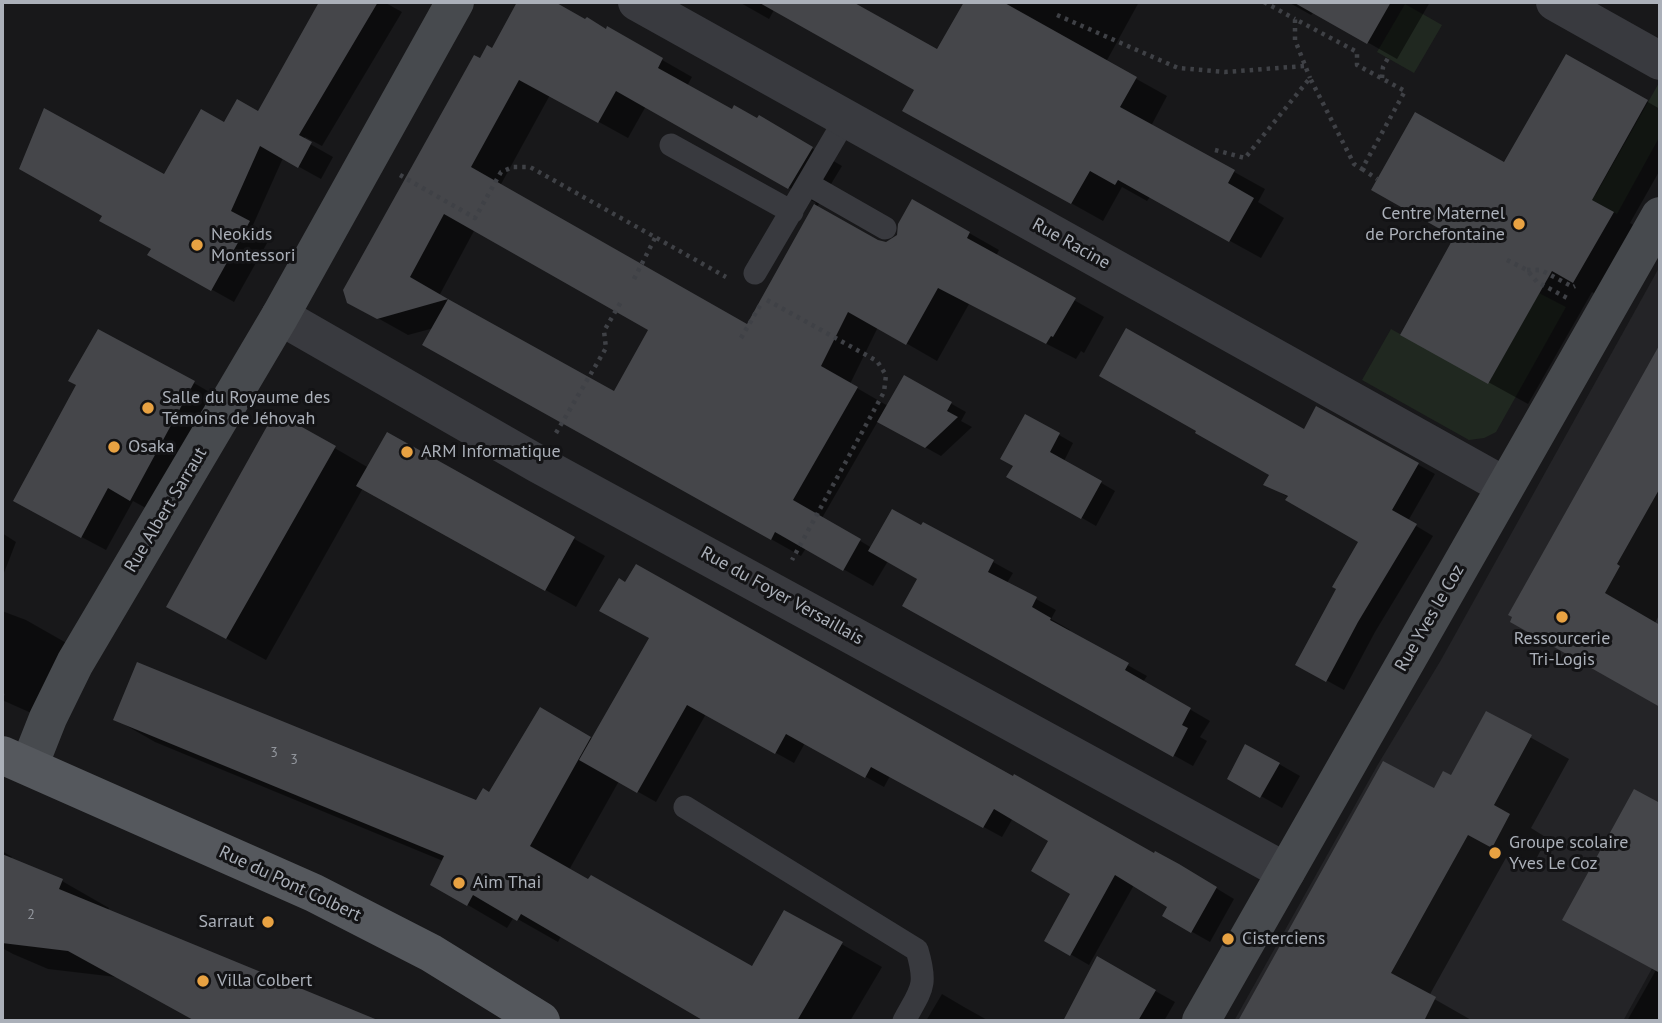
<!DOCTYPE html>
<meta charset="utf-8">
<style>
body{margin:0}
#map{position:relative;width:1662px;height:1023px;overflow:hidden;background:#18181a;font-family:"PT Sans",sans-serif}
canvas{display:block}
.frame{position:absolute;inset:0;border:4px solid #abb0b9;pointer-events:none}
</style>
<div id="map">
<canvas width="1662" height="1023"></canvas>
<div class="frame"></div>
</div>
<script>
const ctx = document.querySelector('canvas').getContext('2d');
ctx.lineJoin = 'round';
function fill(path, color) {
  ctx.fillStyle = color;
  ctx.fill(path, 'evenodd');
}
function trace(path, color, width, dash) {
  ctx.strokeStyle = color;
  ctx.lineWidth = width;
  ctx.lineCap = dash ? 'butt' : 'round';
  ctx.setLineDash(dash || []);
  ctx.stroke(path);
}
function drawText(font, color, halo, rows, align = 'center') {
  ctx.font = font + ' "PT Sans",sans-serif';
  ctx.lineWidth = 6;
  ctx.setLineDash([]);
  ctx.textBaseline = 'middle';
  ctx.strokeStyle = halo;
  ctx.fillStyle = color;
  for (const [text, x, y, turn = 0] of rows) {
    ctx.save();
    ctx.translate(x, y);
    ctx.rotate((+turn || 0) * Math.PI / 180);
    ctx.textAlign = isNaN(turn) ? turn : align;
    if (halo) ctx.strokeText(text, 0, 0);
    ctx.fillText(text, 0, 0);
    ctx.restore();
  }
}
fill(new Path2D(`
 M1660,266v688l-37,67h-389l143,-255 64,-106z`), '#242427');
fill(new Path2D(`
 M1405,4l37,21 -28,48 -37,-21z
 M1660,81v55l-43,78 -63,-35 42,15z
 M1539,293l27,14 -70,125 -12,6 -15,2 -107,-60 29,-51 97,54z`), '#202820');
fill(new Path2D(`
 M321,2h63l18,10 -80,134 -17,-9 -2,3 30,17 -12,22 -38,-21 -30,67 18,11 -37,66 -84,-47 3,-6 12,-73 59,-52 34,-10z
 M519,2h32l34,20 22,9 1,-2 84,48 -5,9 45,26 26,9 2,-3 82,48 -25,41 60,35 9,2 12,-7 15,-36 86,49 -3,6 108,61 -20,36 -3,-2 -5,8 -107,-55 -32,57 -59,-34 -28,57 38,22 16,-29 62,35 -5,9 11,6 -31,29 -63,-35 -56,97 50,30 50,-20 2,-4 89,49 -6,10 49,27 -5,9 19,11 -1,2 78,44 -4,6 67,39 -10,16 7,4 -14,25 -288,-160 15,-28 -32,-17 -15,25 -67,-38 -5,8 -347,-195 -20,-33 -26,7 -59,-33 132,-242 12,-9zM550,95l78,43 18,-32 170,97 -68,123 -248,-140zM475,229l175,100 -35,64 -176,-97z
 M739,2h114l85,49 28,-49h173l-33,60 61,34 -16,30 114,63 -7,13 26,16 -23,40 -111,-61 -3,4 -25,-14 -19,34 -167,-93 -20,-38 -142,-80 -5,9z
 M1288,2h142l-33,57 -83,-47 -3,3z
 M1567,56l93,53v61l-30,53 21,12 -38,69 -21,-12 -64,112 -87,-48 64,-191z
 M1660,348v265l-5,10 5,3v80l-97,-55 -53,-37z
 M194,383l24,14 -63,116 -22,-12 -27,49 -66,-35z
 M1317,408l118,66 -27,47 25,15 -58,96 -31,58 -47,-26 41,-76 23,-47 -95,-57 38,-53z
 M276,414l93,54 18,-33 218,121 -29,51 -213,-119 -97,172 -98,-53z
 M1026,416l47,27 -9,18 51,30 -19,35 -87,-50 6,-11z
 M2,533l14,9 -14,36z
 M2,611l24,9 51,29 -30,71 -45,-20 3,-6 -3,-1z
 M651,638l527,227 56,34 -24,43 -46,-26 5,-10 -35,-21 -45,80 -43,-25 27,-47 -22,-53 -38,-22 -11,19 -112,-61 -6,11 -79,-44 -11,20 -88,-49 -50,88 -37,-21 -50,89 184,98 32,-56 97,55 -32,54h-143l-146,-85 -3,6 -44,-25 -7,11 -75,-44 11,-23 -288,-119 -40,-23 362,83 13,-8 51,-85 52,30z
 M1487,713l82,46 -38,69 16,10 -16,31 -24,-13 -78,140 44,25h-233l144,-258 51,27 16,-12z
 M1279,764l21,12 -18,32 -53,-30z
 M1635,792l25,13v216h-33l29,-51z
 M2,851l10,6 -2,2 52,22 47,27 -1,3 249,102 15,8h-175l-81,-44 -68,-8 -35,-15 -11,-6z
 M1098,959l77,43 -11,19h-99z
 M942,994l22,13 25,14h-63z`), '#0007');
fill(new Path2D(`
 M319,2h59l-79,133 13,7 -14,26 -38,-22 -29,65 19,10 -39,70 -64,-36 4,-6 -52,-28 3,-5 -83,-47 25,-61 120,66 37,-65 23,13 13,-23 21,12z
 M517,2h38l30,17 2,-2 19,12 1,-3 56,32 -5,10 74,41 2,-4 23,13 2,-3 54,32 -25,42 -172,-98 -18,32 -79,-43 -48,87 276,157 67,-120 64,36 8,2 11,-7 1,-11 14,-25 58,33 -3,6 109,60 -23,39 -2,-1 -5,8 -108,-56 -32,57 -58,-33 -27,54 37,21 -65,113 68,39 -18,32 -68,-39 -4,8 -349,-195 26,-46 166,92 34,-61 -204,-116 -34,63 38,22 -71,20 -30,-16 -4,-13 131,-235 6,3 7,-13 5,3z
 M758,2h95l84,47 27,-47h39l134,75 -17,30 115,63 -7,13 26,15 -25,44 -111,-62 -3,5 -25,-14 -19,33 -169,-93 12,-21z
 M1293,2h98l-24,42z
 M1566,54l82,46 -56,100 22,12 -41,71 -21,-12 -64,113 -88,-49 54,-98 -83,-47 44,-78 89,50z
 M1126,328l178,101 12,-23 103,57 -27,47 25,14 -59,98 -32,60 -31,-17 41,-76 -4,-2 26,-45 -73,-42 3,-4 -25,-11 6,-10 -74,-42 1,-2 -97,-55z
 M98,329l97,52 -65,120 -22,-13 -27,50 -68,-37 63,-116 -8,-4z
 M1660,344v144l-43,76 3,2 -15,27 55,32v82l-150,-85 2,-5 -4,-2z
 M904,375l48,27 -5,9 11,6 -33,31 -48,-26z
 M275,412l61,34 -110,193 -60,-32z
 M1025,414l35,19 -10,19 52,29 -21,38 -75,-42 7,-11 -13,-7z
 M387,432l188,105 -30,54 -189,-105z
 M892,509l29,16 2,-3 71,38 -6,12 49,25 -5,10 19,11 -1,2 79,43 -4,7 66,38 -9,17 6,3 -15,29 -271,-151 15,-27 -49,-28z
 M636,564l334,188 43,24 1,-2 140,79 1,-2 24,13 38,23 -26,46 -29,-17 5,-9 -52,-32 -45,81 -26,-15 26,-47 -39,-23 17,-30 -54,-32 -11,19 -112,-61 -6,11 -79,-44 -11,20 -88,-49 -50,88 -58,-33 70,-122 -50,-27 20,-33 6,4z
 M137,662l339,138 7,-12 6,4 51,-85 51,30 -61,109 58,33 3,-4 161,91 32,-56 59,32 -46,79h-93l-183,-107 -4,7 -44,-26 -6,11 -37,-21 14,-29 -331,-136z
 M1486,711l46,24 -38,70 16,9 -18,34 -24,-13 -77,138 45,24 -12,24h-186l145,-260 51,27 9,-17 8,4z
 M1245,744l35,19 -20,35 -33,-19z
 M1634,789l26,14v170l-98,-53z
 M2,854l61,25 -4,10 321,132h-185l-127,-70 -66,-8z
 M1097,956l59,34 -18,31h-75z`), '#45464a');
trace(new Path2D(`
 M1264,2l31,17
 M1057,15l121,53 47,4 80,-6
 M1382,78l1,-11 5,-9
 M1215,150l30,8 65,-80 44,86 8,5 43,-78 -48,-26v-13l-62,-33v21l15,38
 M1362,169l15,10
 M400,175l75,43 26,-46 12,-5h17l196,110
 M1507,260l20,10 10,12 32,17
 M1527,270h14l32,17 2,-1
 M634,279l21,-41
 M767,300l110,61 9,14 -2,17 -92,168
 M741,338l21,-36
 M556,433l50,-85 -2,-17 18,-31`), '#3f4146', 4.5, [3.5, 5]);
trace(new Path2D(`
 M671,145l121,67
 M808,184l77,44
 M755,273l91,-155
 M685,807l232,143c11,37 4,39 -13,71`), '#393a3f', 23);
trace(new Path2D(`
 M637,2l868,484
 M1555,2l105,59
 M280,316l258,148 748,408`), '#393a3f', 38);
trace(new Path2D(`
 M29,766l19,-48 27,-55 205,-347 175,-314
 M1201,1021l459,-805`), '#474a4e', 38);
trace(new Path2D(`
 M2,755l312,138 117,60 110,68`), '#55585d', 38);
for (const [x, y, r, color] of [
 [1519,224,7,"#e8a242"],
 [197,245,7,"#e8a242"],
 [148,408,7,"#e8a242"],
 [114,447,7,"#e8a242"],
 [407,452,7,"#e8a242"],
 [1562,617,7,"#e8a242"],
 [1495,853,7,"#e8a242"],
 [459,883,7,"#e8a242"],
 [268,922,7,"#e8a242"],
 [1228,939,7,"#e8a242"],
 [203,981,7,"#e8a242"]
]) {
  const dot = new Path2D();
  dot.arc(x, y, r, 0, 2 * Math.PI);
  ctx.fillStyle = color;
  ctx.fill(dot);
  trace(dot, '#131315', 2.5);
}
drawText('14px', '#92969d', null, [
 ["3",274,753],
 ["3",294,760],
 ["2",31,915]
]);
drawText('18px', '#abb0b9', '#131315', [
 ["Centre Maternel",1505,214,"right"],
 ["de Porchefontaine",1505,235,"right"],
 ["Neokids",211,235],
 ["Montessori",211,256],
 ["Salle du Royaume des",162,398],
 ["Témoins de Jéhovah",162,419],
 ["Osaka",128,447],
 ["ARM Informatique",421,452],
 ["Ressourcerie",1562,639,"center"],
 ["Tri-Logis",1562,660,"center"],
 ["Groupe scolaire",1509,843],
 ["Yves Le Coz",1509,864],
 ["Aim Thai",473,883],
 ["Sarraut",254,922,"right"],
 ["Cisterciens",1242,939],
 ["Villa Colbert",217,981]
], 'left');
drawText('18px', '#abb0b9', '#131315', [
 ["Rue Racine",1071,244,29],
 ["Rue Albert Sarraut",166,510,-59],
 ["Rue du Foyer Versaillais",782,596,29],
 ["Rue Yves le Coz",1430,618,-60],
 ["Rue du Pont Colbert",290,884,25]
]);
</script>
